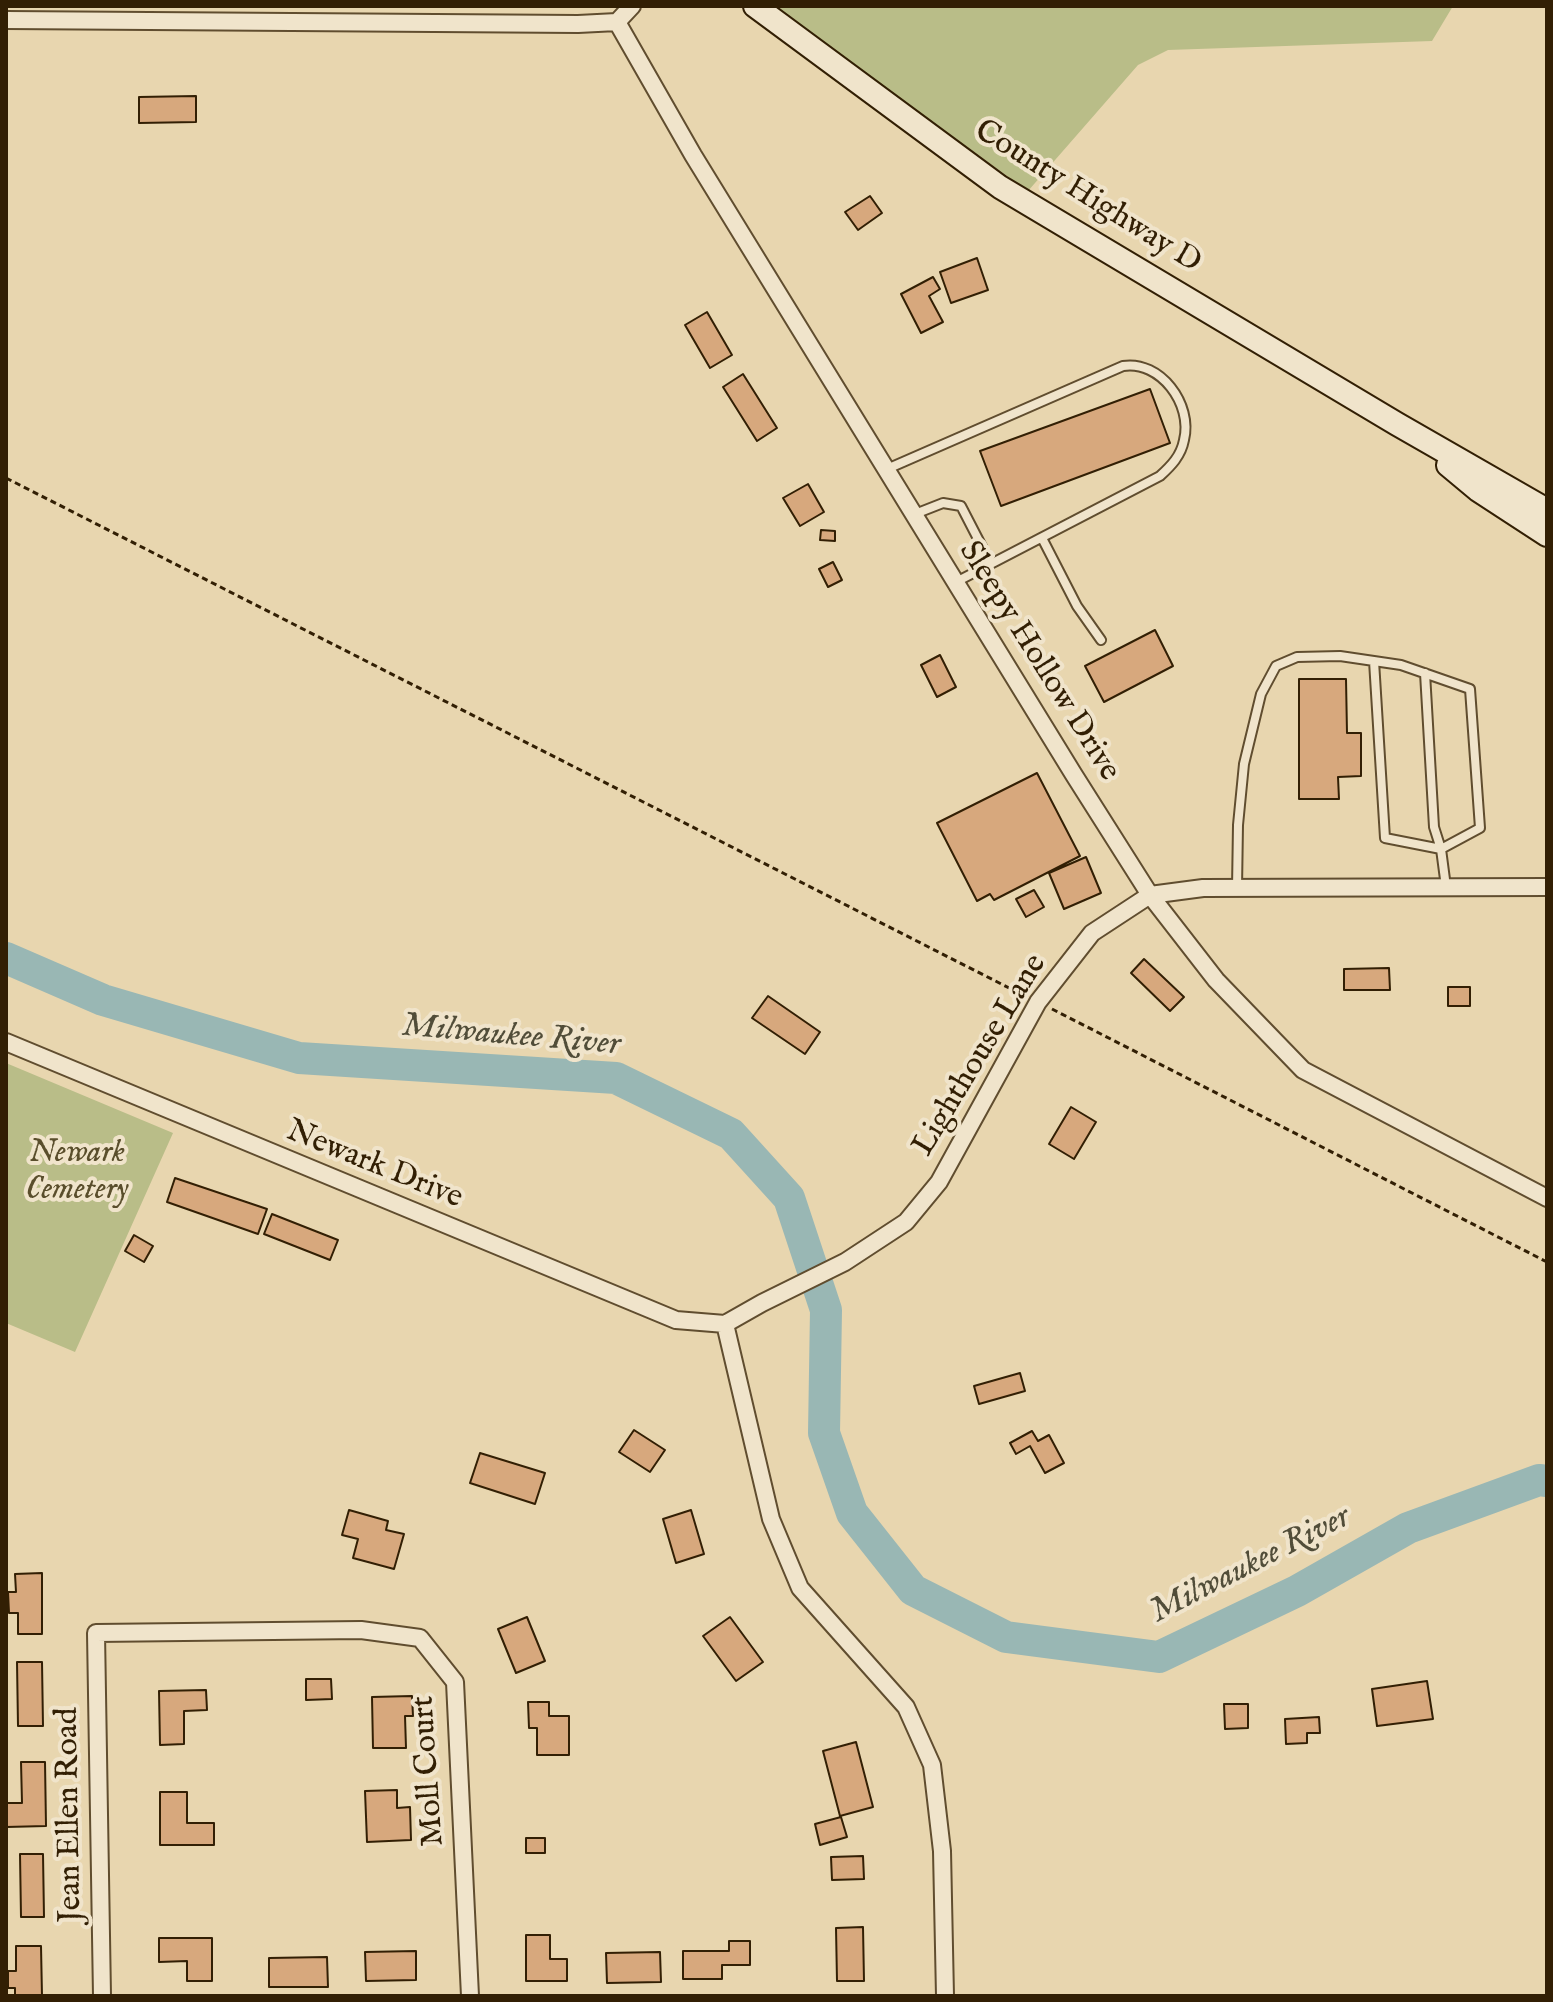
<!DOCTYPE html>
<style>
body{margin:0}
#map{position:relative;width:1553px;height:2002px;overflow:hidden;background:#e8d6af;font-family:"IM FELL English",serif}
canvas{display:block}
.frame{position:absolute;inset:0;border:8px solid #321f04;pointer-events:none}
</style>
<div id="map">
<canvas width="1553" height="2002"></canvas>
<div class="frame"></div>
</div>
<script>
const ctx = document.querySelector('canvas').getContext('2d');
ctx.lineJoin = 'round';
function fill(path, color) {
  ctx.fillStyle = color;
  ctx.fill(path, 'evenodd');
}
function trace(path, color, width, dash) {
  ctx.strokeStyle = color;
  ctx.lineWidth = width;
  ctx.lineCap = dash ? 'butt' : 'round';
  ctx.setLineDash(dash || []);
  ctx.stroke(path);
}
function drawText(font, color, halo, rows, align = 'center') {
  ctx.font = font + ' "IM FELL English",serif';
  ctx.lineWidth = 8;
  ctx.setLineDash([]);
  ctx.textBaseline = 'middle';
  ctx.strokeStyle = halo;
  ctx.fillStyle = color;
  for (const [text, x, y, turn = 0] of rows) {
    ctx.save();
    ctx.translate(x, y);
    ctx.rotate((+turn || 0) * Math.PI / 180);
    ctx.textAlign = isNaN(turn) ? turn : align;
    if (halo) ctx.strokeText(text, 0, 0);
    ctx.fillText(text, 0, 0);
    ctx.restore();
  }
}
fill(new Path2D(`
 M771,6h682l-21,35 -264,9 -30,15 -110,126z
 M6,1063l167,70 -98,219 -69,-29z`), '#b9bd88');
trace(new Path2D(`
 M6,958l97,42 196,58 317,20 115,56 58,64 37,112 -2,123 28,80 61,77 93,47 153,20 138,-66 111,-63 131,-48 8,1`), '#99b7b4', 32);
const building = new Path2D(`
 M196,96v26l-57,1v-26z
 M870,196l12,17 -24,17 -13,-18z
 M977,258l11,32 -37,13 -11,-31z
 M933,277l7,12 -11,7 14,26 -22,11 -20,-39z
 M707,312l25,43 -22,13 -25,-43z
 M743,374l34,54 -20,13 -34,-54z
 M1150,389l20,54 -169,63 -21,-55z
 M808,484l16,28 -24,14 -17,-28z
 M821,530l14,1v10l-15,-1z
 M833,562l9,18 -14,7 -9,-18z
 M1155,630l18,36 -69,36 -19,-36z
 M940,655l16,32 -19,10 -16,-32z
 M1299,679h47l1,54h14v43l-23,1 1,22h-40z
 M1037,773l43,83 -86,44 -4,-6 -13,7 -40,-78z
 M1086,857l15,36 -37,16 -15,-36z
 M1034,890l10,17 -18,10 -10,-18z
 M1144,959l40,38 -14,14 -39,-38z
 M1389,968l1,22h-46v-21z
 M1448,987h22v19h-22z
 M768,996l52,36 -15,22 -53,-36z
 M1071,1107l25,15 -22,37 -25,-15z
 M175,1178l92,31 -9,25 -91,-32z
 M272,1214l66,26 -8,20 -66,-26z
 M134,1235l19,11 -9,16 -19,-11z
 M1020,1373l5,18 -46,13 -5,-18z
 M634,1430l31,20 -15,22 -31,-20z
 M1032,1431l6,10 11,-6 15,28 -19,10 -15,-27 -14,8 -6,-11z
 M480,1453l65,20 -10,31 -65,-21z
 M349,1510l39,11 -2,9 18,4 -10,35 -41,-11 5,-19 -16,-4z
 M691,1510l13,44 -28,9 -13,-44z
 M42,1573v61h-24v-21h-9l-1,-21h8l-1,-18z
 M527,1617l18,44 -29,12 -18,-44z
 M730,1617l33,45 -27,19 -33,-45z
 M17,1662h25l1,64h-25z
 M306,1679h25l1,20 -26,1z
 M1427,1681l6,38 -56,7 -5,-37z
 M206,1690l1,20 -23,1v33l-24,1 -1,-54z
 M412,1696l1,20h-8l1,32h-33l-1,-51z
 M528,1702h21v14h20v39h-32v-27h-8z
 M1224,1704h24v24l-23,1z
 M1319,1717l1,16h-13v10l-21,1 -1,-25z
 M856,1742l17,65 -33,9 -17,-65z
 M21,1762h24l1,64 -40,1v-24h16z
 M397,1790v18l13,-1 1,33 -44,2 -2,-51z
 M160,1792h27v31h27v22h-54z
 M841,1817l6,20 -27,8 -5,-21z
 M526,1838h19v15h-19z
 M20,1854h23l1,63h-23z
 M863,1856l1,23 -32,1 -1,-23z
 M863,1927l1,54h-27l-1,-53z
 M526,1935h24v24h17v22h-41z
 M159,1938h53v43h-25v-20l-28,1z
 M729,1941h21v24h-28v14h-39v-28h46z
 M16,1946h25l1,50h-27v-8h-7v-17h8z
 M416,1951v29l-50,1 -1,-29z
 M660,1952l1,30 -54,1 -1,-30z
 M327,1957l1,30h-59v-29z`);
fill(building, '#d7a87d');
trace(building, '#321f04', 2);
const service = new Path2D(`
 M887,469l236,-103c37,-6 70,38 61,74 -3,16 -13,26 -24,36l-204,106
 M915,514l28,-11 18,3 30,58
 M1042,538l35,68 24,34
 M1374,661l11,177 56,11 -7,-22 -9,-154
 M1237,888l1,-63 6,-61 17,-70 15,-28 21,-9 43,-1 61,9 69,24 10,139 -39,21 5,38`);
const minor = new Path2D(`
 M6,20l572,4 39,-2 15,-16
 M617,22l76,133 381,620 76,120 66,85 87,90 244,128
 M6,1042l670,278 49,4
 M725,1324l37,-21 83,-41 61,-40 33,-40 99,-180 54,-69 58,-38 53,-7 344,-1
 M725,1324l46,195 29,69 106,119 26,58 10,86 3,145
 M102,1996l-6,-363 265,-3 59,8 35,44 15,314`);
const secondary = new Path2D(`
 M755,6l245,181 397,237 150,86
 M1448,465l30,25 69,45`);
trace(service, '#604d2f', 12);
trace(minor, '#604d2f', 20);
trace(secondary, '#321f04', 26);
trace(new Path2D(`
 M6,478l1017,517
 M1052,1009l495,253`), '#321f04', 3, [6, 4]);
trace(service, '#f0e4cb', 8);
trace(minor, '#f0e4cb', 16);
trace(secondary, '#f0e4cb', 22);
drawText('32px', '#321f04', '#f0e4cb', [
 ["County Highway D",1087,198,32],
 ["Sleepy Hollow Drive",1038,662,58],
 ["Lighthouse Lane",981,1056,-59],
 ["Newark Drive",374,1166,22],
 ["Moll Court",430,1771,-94],
 ["Jean Ellen Road",71,1815,-91]
]);
drawText('italic 32px', '#5a4e2c', '#f0e4cb', [
 ["Newark",77,1154],
 ["Cemetery",77,1191]
]);
drawText('italic 34px', '#514d39', '#f0e4cb', [
 ["Milwaukee River",511,1037,5],
 ["Milwaukee River",1251,1566,-27]
]);
</script>
